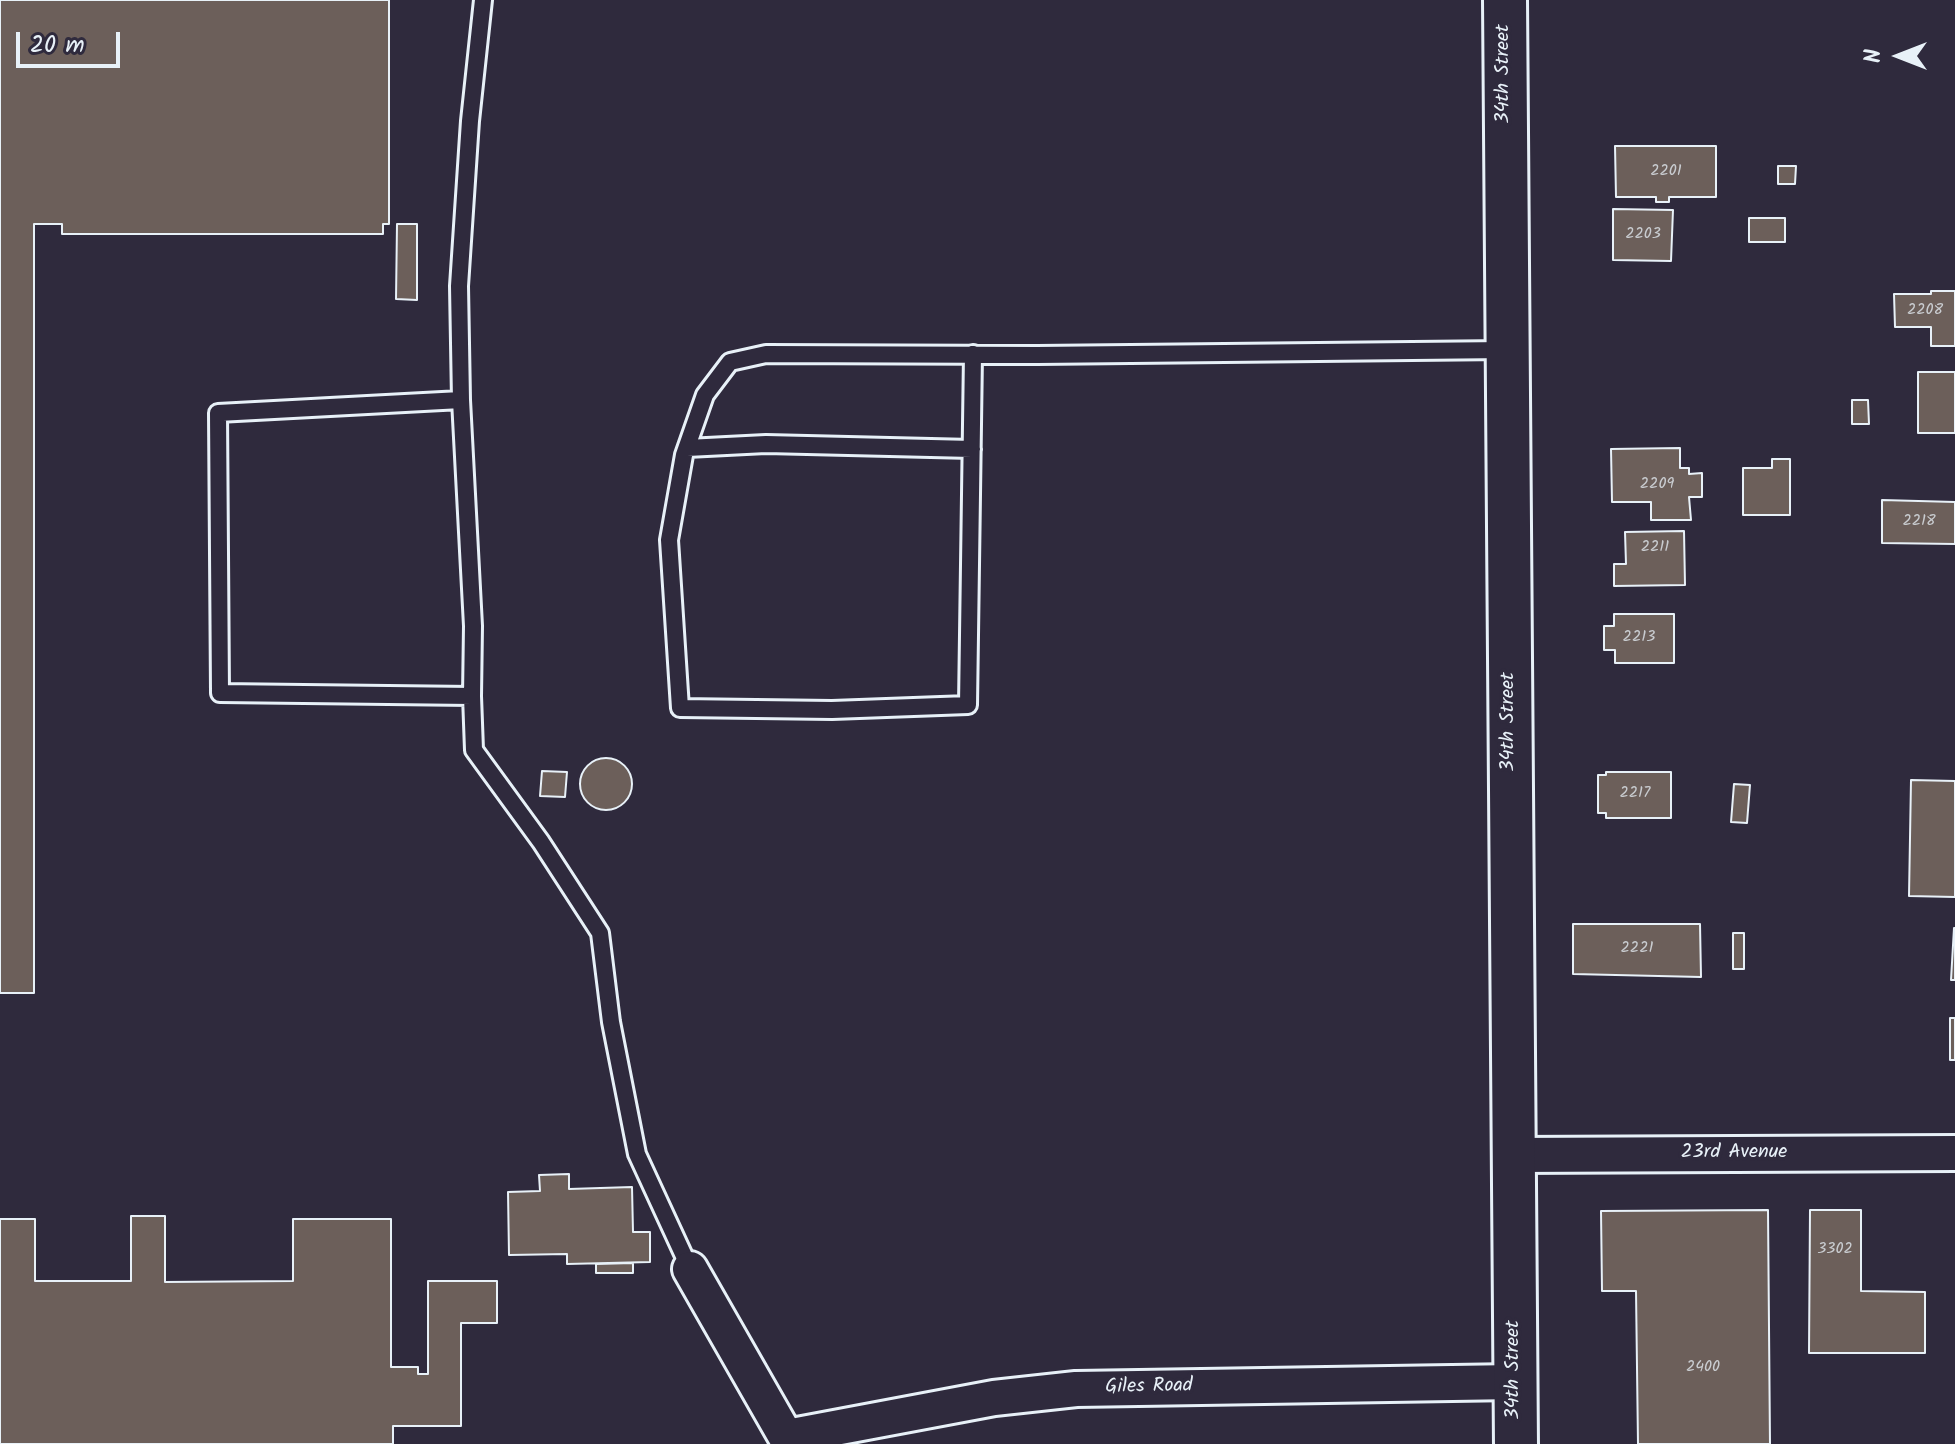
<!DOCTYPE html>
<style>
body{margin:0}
#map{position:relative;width:1955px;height:1444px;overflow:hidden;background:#2f2a3d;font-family:Kalam,sans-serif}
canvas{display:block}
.north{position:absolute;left:1859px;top:16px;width:80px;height:80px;-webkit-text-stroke:6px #2f2a3d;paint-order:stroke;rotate:270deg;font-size:22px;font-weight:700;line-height:32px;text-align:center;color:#e8f1f8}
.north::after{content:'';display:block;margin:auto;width:28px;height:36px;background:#e8f1f8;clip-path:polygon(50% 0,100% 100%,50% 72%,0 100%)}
.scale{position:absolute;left:16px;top:32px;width:104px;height:36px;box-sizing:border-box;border:4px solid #e8f1f8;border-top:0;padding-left:10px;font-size:24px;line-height:28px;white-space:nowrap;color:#e8f1f8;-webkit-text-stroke:6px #2f2a3d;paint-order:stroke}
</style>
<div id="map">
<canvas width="1955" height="1444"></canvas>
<div class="north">N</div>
<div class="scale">20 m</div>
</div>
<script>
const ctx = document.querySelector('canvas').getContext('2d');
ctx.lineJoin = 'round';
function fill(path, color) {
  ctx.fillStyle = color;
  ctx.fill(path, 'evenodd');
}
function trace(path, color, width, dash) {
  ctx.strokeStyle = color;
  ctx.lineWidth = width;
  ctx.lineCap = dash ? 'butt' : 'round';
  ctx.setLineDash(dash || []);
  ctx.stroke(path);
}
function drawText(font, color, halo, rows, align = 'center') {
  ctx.font = font + ' Kalam,sans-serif';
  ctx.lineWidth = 7;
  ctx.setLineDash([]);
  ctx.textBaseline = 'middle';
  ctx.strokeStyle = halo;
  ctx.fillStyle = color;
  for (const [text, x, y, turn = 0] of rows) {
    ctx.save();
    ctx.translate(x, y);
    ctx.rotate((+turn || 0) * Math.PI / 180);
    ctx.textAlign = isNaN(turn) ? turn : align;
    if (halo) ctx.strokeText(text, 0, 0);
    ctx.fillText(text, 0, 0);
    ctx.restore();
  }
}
const building = new Path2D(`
 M0,0h389v224h-6v10h-321v-10h-28v769h-34z
 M1615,146h101v51h-47v5h-13v-5h-40z
 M1778,166h18l-1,18h-17z
 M1613,209l60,1 -2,51 -58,-1z
 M1749,218h36v24h-36z
 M397,224h20v76l-21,-1z
 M1931,291h24v55h-24v-19h-36l-1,-33h37z
 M1918,372h37v61h-37z
 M1852,400h16l1,24h-17z
 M1680,448v20h9v6l13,-1v24h-13l2,23h-40v-18h-39l-1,-53z
 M1772,459h18v56h-47v-47h29z
 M1882,500l73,2v42l-73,-1z
 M1684,531l1,54 -71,1v-22h12l-1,-32z
 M1614,614h60v49h-59v-13h-11v-24h10z
 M580 784a26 26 0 1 1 52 0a26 26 0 1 1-52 0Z
 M542,771l25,1 -2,25 -25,-1z
 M1606,772h65v46h-65v-5h-8v-38h8z
 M1911,780l44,1v116l-46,-1z
 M1734,784l16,1 -3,38 -16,-1z
 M1573,924h127l1,53 -128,-3z
 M1954,928h1v52h-4z
 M1733,933h11v36h-11z
 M1950,1018h5v42h-5z
 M569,1174v15l63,-2 1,45h17v30l-83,2v-10l-58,1 -1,-63 32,-1 -1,-16z
 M1768,1210l2,234h-132l-2,-153h-34l-1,-80z
 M1810,1210h51v81l64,1v61h-116z
 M131,1216h34v66l128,-1v-62h98v148h27v7h10v-93h69v42h-36v103h-68v18h-393v-225h35v62h96z
 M633,1263v10h-37v-9z`);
fill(building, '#6c5f5a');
trace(building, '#e8f1f8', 2);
const service = new Path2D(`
 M973,354l-5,351 -136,5 -152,-2 -11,-168 15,-85 21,-60 25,-33 36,-8 271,1 469,-5
 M461,400l-243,13 2,280 252,3 1,-70 -12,-226 -2,-114 11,-165 13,-121
 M687,448l79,-4 206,5
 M472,696l2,54 67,92 59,91 11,89 26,132 53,115`);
const minor = new Path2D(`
 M1514,1155l441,-2
 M690,1269l100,175
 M787,1437l207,-39 82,-9 439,-7`);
const tertiary = new Path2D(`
 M1505,0l11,1444`);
trace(service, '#e8f1f8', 22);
trace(minor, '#e8f1f8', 40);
trace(tertiary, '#e8f1f8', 48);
trace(service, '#2f2a3d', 16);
trace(minor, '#2f2a3d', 34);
trace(tertiary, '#2f2a3d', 42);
drawText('16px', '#c9ccd0', null, [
 ["2201",1666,172],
 ["2203",1643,235],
 ["2208",1925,311],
 ["2209",1657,485],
 ["2218",1919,522],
 ["2211",1655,548],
 ["2213",1639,638],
 ["2217",1635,794],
 ["2221",1637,949],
 ["3302",1835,1250],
 ["2400",1703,1368]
]);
drawText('20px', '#e8f1f8', '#2f2a3d', [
 ["34th Street",1505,74,-90],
 ["34th Street",1510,722,-90],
 ["23rd Avenue",1734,1154],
 ["34th Street",1515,1370,-90],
 ["Giles Road",1149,1388,-1]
]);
</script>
